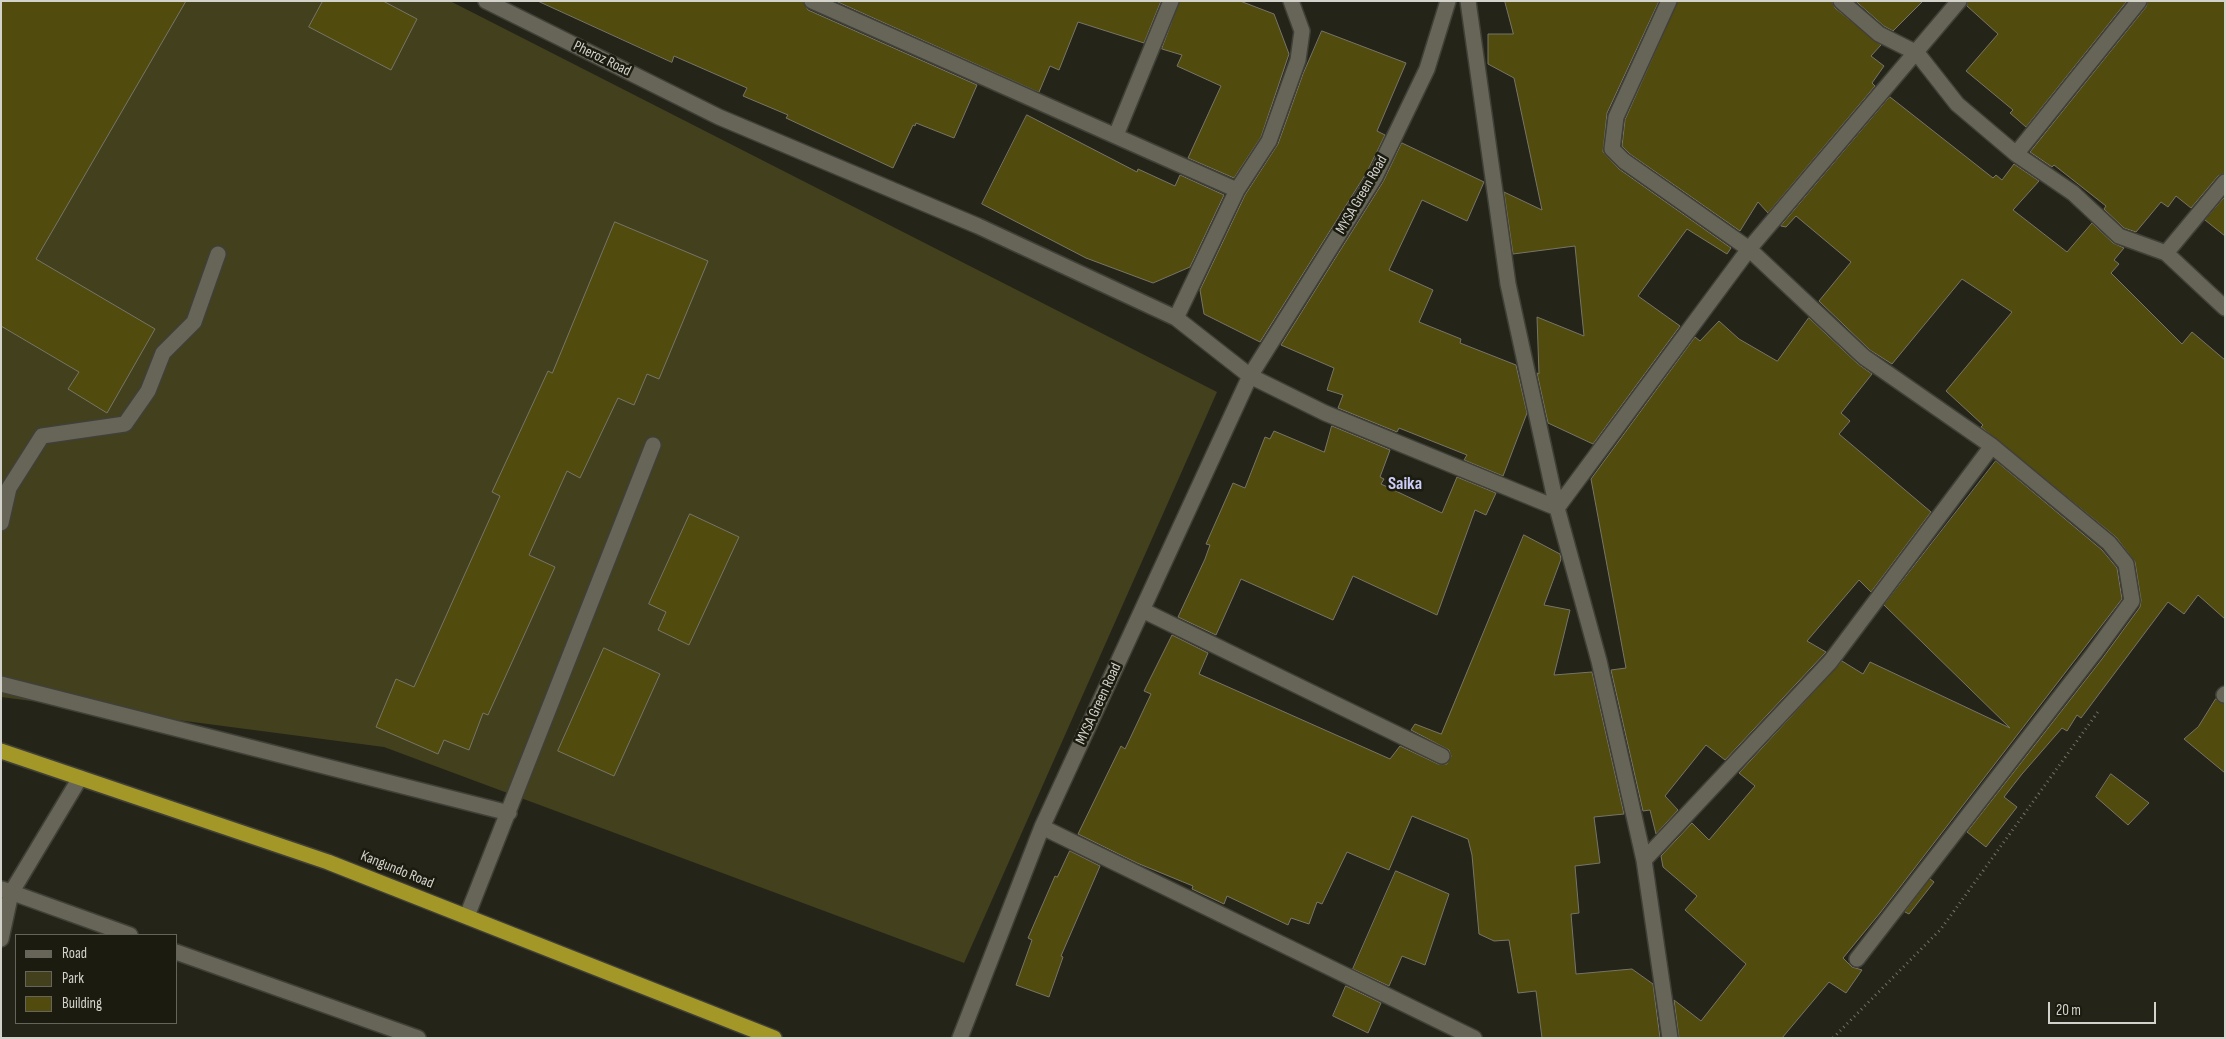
<!DOCTYPE html>
<style>
body{margin:0}
#map{position:relative;width:2226px;height:1039px;overflow:hidden;background:#252419;font-family:"Sofia Sans Condensed",sans-serif}
canvas{display:block}
.frame{position:absolute;inset:0;border:2px solid #d3d3cc;pointer-events:none}
.legend{position:absolute;left:15px;top:934px;width:162px;height:90px;box-sizing:border-box;background:#1c1b10;border:1px solid #65655b;margin:0;padding:6px 9px;list-style:none;font-size:15px;color:#d3d3cc}
.legend li{display:flex;align-items:center;gap:10px;height:25px}
.legend b{width:25px;border:1px solid #65655b}
.scale{position:absolute;left:2048px;top:1002px;width:108px;height:22px;box-sizing:border-box;border:2px solid #d3d3cc;border-top:0;padding-left:6px;font-size:15px;line-height:18px;white-space:nowrap;color:#d3d3cc;-webkit-text-stroke:4px #1c1b10;paint-order:stroke}
</style>
<div id="map">
<canvas width="2226" height="1039"></canvas>
<div class="frame"></div>
<ul class="legend">
<li><b style="height:6px;background:#666558"></b>Road</li>
<li><b style="height:14px;background:#43401e"></b>Park</li>
<li><b style="height:14px;background:#514b0d"></b>Building</li>
</ul>
<div class="scale">20 m</div>
</div>
<script>
const ctx = document.querySelector('canvas').getContext('2d');
ctx.lineJoin = 'round';
function fill(path, color) {
  ctx.fillStyle = color;
  ctx.fill(path, 'evenodd');
}
function trace(path, color, width, dash) {
  ctx.strokeStyle = color;
  ctx.lineWidth = width;
  ctx.lineCap = dash ? 'butt' : 'round';
  ctx.setLineDash(dash || []);
  ctx.stroke(path);
}
function drawText(font, color, halo, rows, align = 'center') {
  ctx.font = font + ' "Sofia Sans Condensed",sans-serif';
  ctx.lineWidth = 5;
  ctx.setLineDash([]);
  ctx.textBaseline = 'middle';
  ctx.strokeStyle = halo;
  ctx.fillStyle = color;
  for (const [text, x, y, turn = 0] of rows) {
    ctx.save();
    ctx.translate(x, y);
    ctx.rotate((+turn || 0) * Math.PI / 180);
    ctx.textAlign = isNaN(turn) ? turn : align;
    if (halo) ctx.strokeText(text, 0, 0);
    ctx.fillText(text, 0, 0);
    ctx.restore();
  }
}
fill(new Path2D(`
 M1,1h449l767,391 -253,571 -580,-216 -383,-50z`), '#43401e');
const building = new Path2D(`
 M1,1h185l-150,258 119,70 -48,84 -39,-24 11,-17 -78,-46z
 M323,1h60l34,18 -26,51 -82,-43z
 M538,1h265l5,9 169,75 -23,53 -38,-15 -1,3 -2,-1 -20,43 -107,-50 2,-3 -45,-19 4,-8 -73,-32 -2,6z
 M836,1h325l-17,42 -66,-21 -19,48 -9,-4 -11,26z
 M1180,1h60l34,13 15,40 -28,83 -27,41 -46,-20 33,-72 -44,-20 5,-11 -20,-6z
 M1505,1h154l-52,112 -4,39 16,17 112,79 -4,6 -40,-25 -49,67 42,30 -87,118 -45,-21 -11,-50 2,1 -2,-57 47,19 -9,-90 -62,8 -9,-62 38,18 -28,-132 -26,-14v-30h25z
 M1678,1h154l3,7 46,37 -10,11 13,10 -12,17 3,3 -107,127 -10,-11 -18,29 -110,-77 -8,-8 3,-26z
 M1856,1h67l-30,30 -9,-5z
 M1968,1h159l-101,126 -16,-14 3,-3 -47,-39 32,-37 -31,-28z
 M2148,1h77v172l-7,3 -27,32 -15,-12 -8,11 -7,-5 -25,30 -12,-4 -20,-19 2,-3 -52,-41 -2,2 -22,-15 116,-145z
 M1322,31l84,32 -29,68 8,4 -18,37 -107,170 -56,-28 -4,-24 45,-95 33,-51 25,-70z
 M1890,97l103,81 3,-3 6,5 12,-16 25,17 -26,29 54,42 25,-29 21,20 11,5 -10,12 5,4 -8,9 71,71 10,-12 33,28v259l-27,-24 -14,19 -16,-12 -87,116 -4,-3 -10,16 -5,-3 -40,46 -18,23 13,10 -31,40 -19,-15 135,-173 38,-52 1,-7 -6,-38 -19,-25 -135,-110 2,-2 -37,-34 66,-79 -50,-33 -70,85 -22,-14 -51,-49 32,-39 -55,-46 -10,11 -5,-1z
 M1027,115l110,57 1,-3 37,17 5,-11 44,20 -34,72 -37,16 -67,-25 -104,-54z
 M1402,143l82,39 -17,39 -45,-21 -33,70 44,20 -14,32 42,17 -1,4 56,22 11,48 -24,63 -39,-16 3,-5 -68,-27 -2,4 -59,-24 5,-13 -16,-5 7,-22 -53,-23 102,-163z
 M2225,197v39l-20,-16z
 M615,222l93,39 -49,118 -12,-5 -13,31 -16,-7 -38,80 -13,-7 -38,84 26,12 -67,148 -5,-2 -14,37 -25,-10 -6,14 -62,-27 20,-48 18,8 86,-191 -8,-4 56,-121 4,2z
 M1809,318l49,46 14,10 -31,39 9,8 -11,13 92,78 -60,80 -12,-12 -52,61 19,11 -101,108 -19,-15 -41,51 13,14 -22,24 -6,-24 -7,1 -32,-141 15,-2 -35,-189 104,-142 5,4 19,-20 20,18 38,22z
 M1332,426l58,24 -10,27 4,2 -3,5 61,29 15,-36 39,16 -10,22 -11,-5 -38,105 -84,-39 -20,44 -92,-41 -25,56 -38,-18 27,-58 5,-14 -4,-1 27,-61 12,5 20,-51 5,2 4,-8 50,21z
 M1996,461l106,89 15,18 5,31 -242,314 -37,45 9,9 10,3 -16,23 -17,-11 -47,56h-103l-5,-38 27,21 45,-57 -61,-54 12,-14 -34,-29 -2,-11 31,-33 17,17 46,-54 -16,-13 103,-112 21,13 7,-12 140,66 -126,-123z
 M690,514l49,23 -50,108 -31,-15 8,-18 -17,-8z
 M1524,535l36,19 1,5 -17,46 26,5 -16,65 38,-3 32,142 -30,3 6,46 -25,3 4,47 -8,1 5,60 56,-5 21,15 7,54h-118l-6,-47 -18,2 -9,-53 -15,1 -15,-7 -7,-79 -4,-16 -56,-23 -23,54 -42,-18 -25,52 -5,-2 -8,22 -18,-6 -3,7 -61,-29 -3,8 -32,-15 1,-3 -56,-23 -59,-29 43,-88 4,3 26,-55 -7,-3 28,-56 36,18 -9,21 191,85 10,-13 38,18h9l4,-8 -2,-6 -38,-20 4,-6 26,10z
 M604,648l56,26 -46,102 -56,-25z
 M2216,699l9,5v69l-41,-34 14,-12z
 M2111,774l38,29 -21,22 -32,-28z
 M1070,851l30,15 -39,90 2,1 -14,40 -33,-12 16,-45 -4,-2 27,-62 2,1z
 M1396,871l53,23 -24,71 -23,-9 -13,30 -36,-17z
 M1930,879l4,3 -25,32 -4,-2z
 M1346,986l35,17 -13,30 -35,-17z`);
fill(building, '#514b0d');
trace(building, '#767568', 1);
const lane = new Path2D(`
 M1,523l8,-35 33,-52 83,-12 23,-33 15,-38 31,-31 24,-68
 M1,684l508,129
 M2224,695l1,-1
 M2,889l128,46
 M467,916l186,-471
 M1,939l10,-46 69,-115
 M176,952l242,86`);
const street = new Path2D(`
 M486,1l233,116 259,109 198,92 74,58 75,37 232,95 192,-259 210,-248
 M812,1l425,189
 M1468,1l40,283 49,224 42,153 45,199 26,178
 M1669,1l-53,116 -4,32 12,12 125,88 115,108 128,89 117,97 17,21 6,37 -38,52 -237,306
 M1841,1l38,33 38,19 40,51 59,50 57,39 46,43 47,17 59,55
 M1116,135l55,-134
 M2016,154l123,-153
 M2166,253l59,-71
 M1176,318l61,-128 32,-49 29,-81 4,-29 -11,-30
 M1142,610l300,146
 M1042,827l432,211
 M1644,860l186,-198 162,-216
 M960,1038l82,-211 208,-451 125,-199 52,-108 21,-68`);
const highway = new Path2D(`
 M1,751l327,111 446,176`);
trace(lane, '#414038', 18);
trace(street, '#414038', 18);
trace(highway, '#414038', 18);
trace(new Path2D(`
 M1833,1038l108,-109 159,-220`), '#737369', 3, [1, 4]);
trace(lane, '#666558', 15);
trace(street, '#666558', 15);
trace(highway, '#a39827', 15);
drawText('15px', '#d3d3cc', '#1c1b10', [
 ["Pheroz Road",602,59,26],
 ["MYSA Green Road",1362,195,-60],
 ["MYSA Green Road",1099,704,-65],
 ["Kangundo Road",397,870,22]
]);
drawText('bold 18px', '#cccef9', '#1c1b10', [
 ["Saika",1405,484]
]);
</script>
